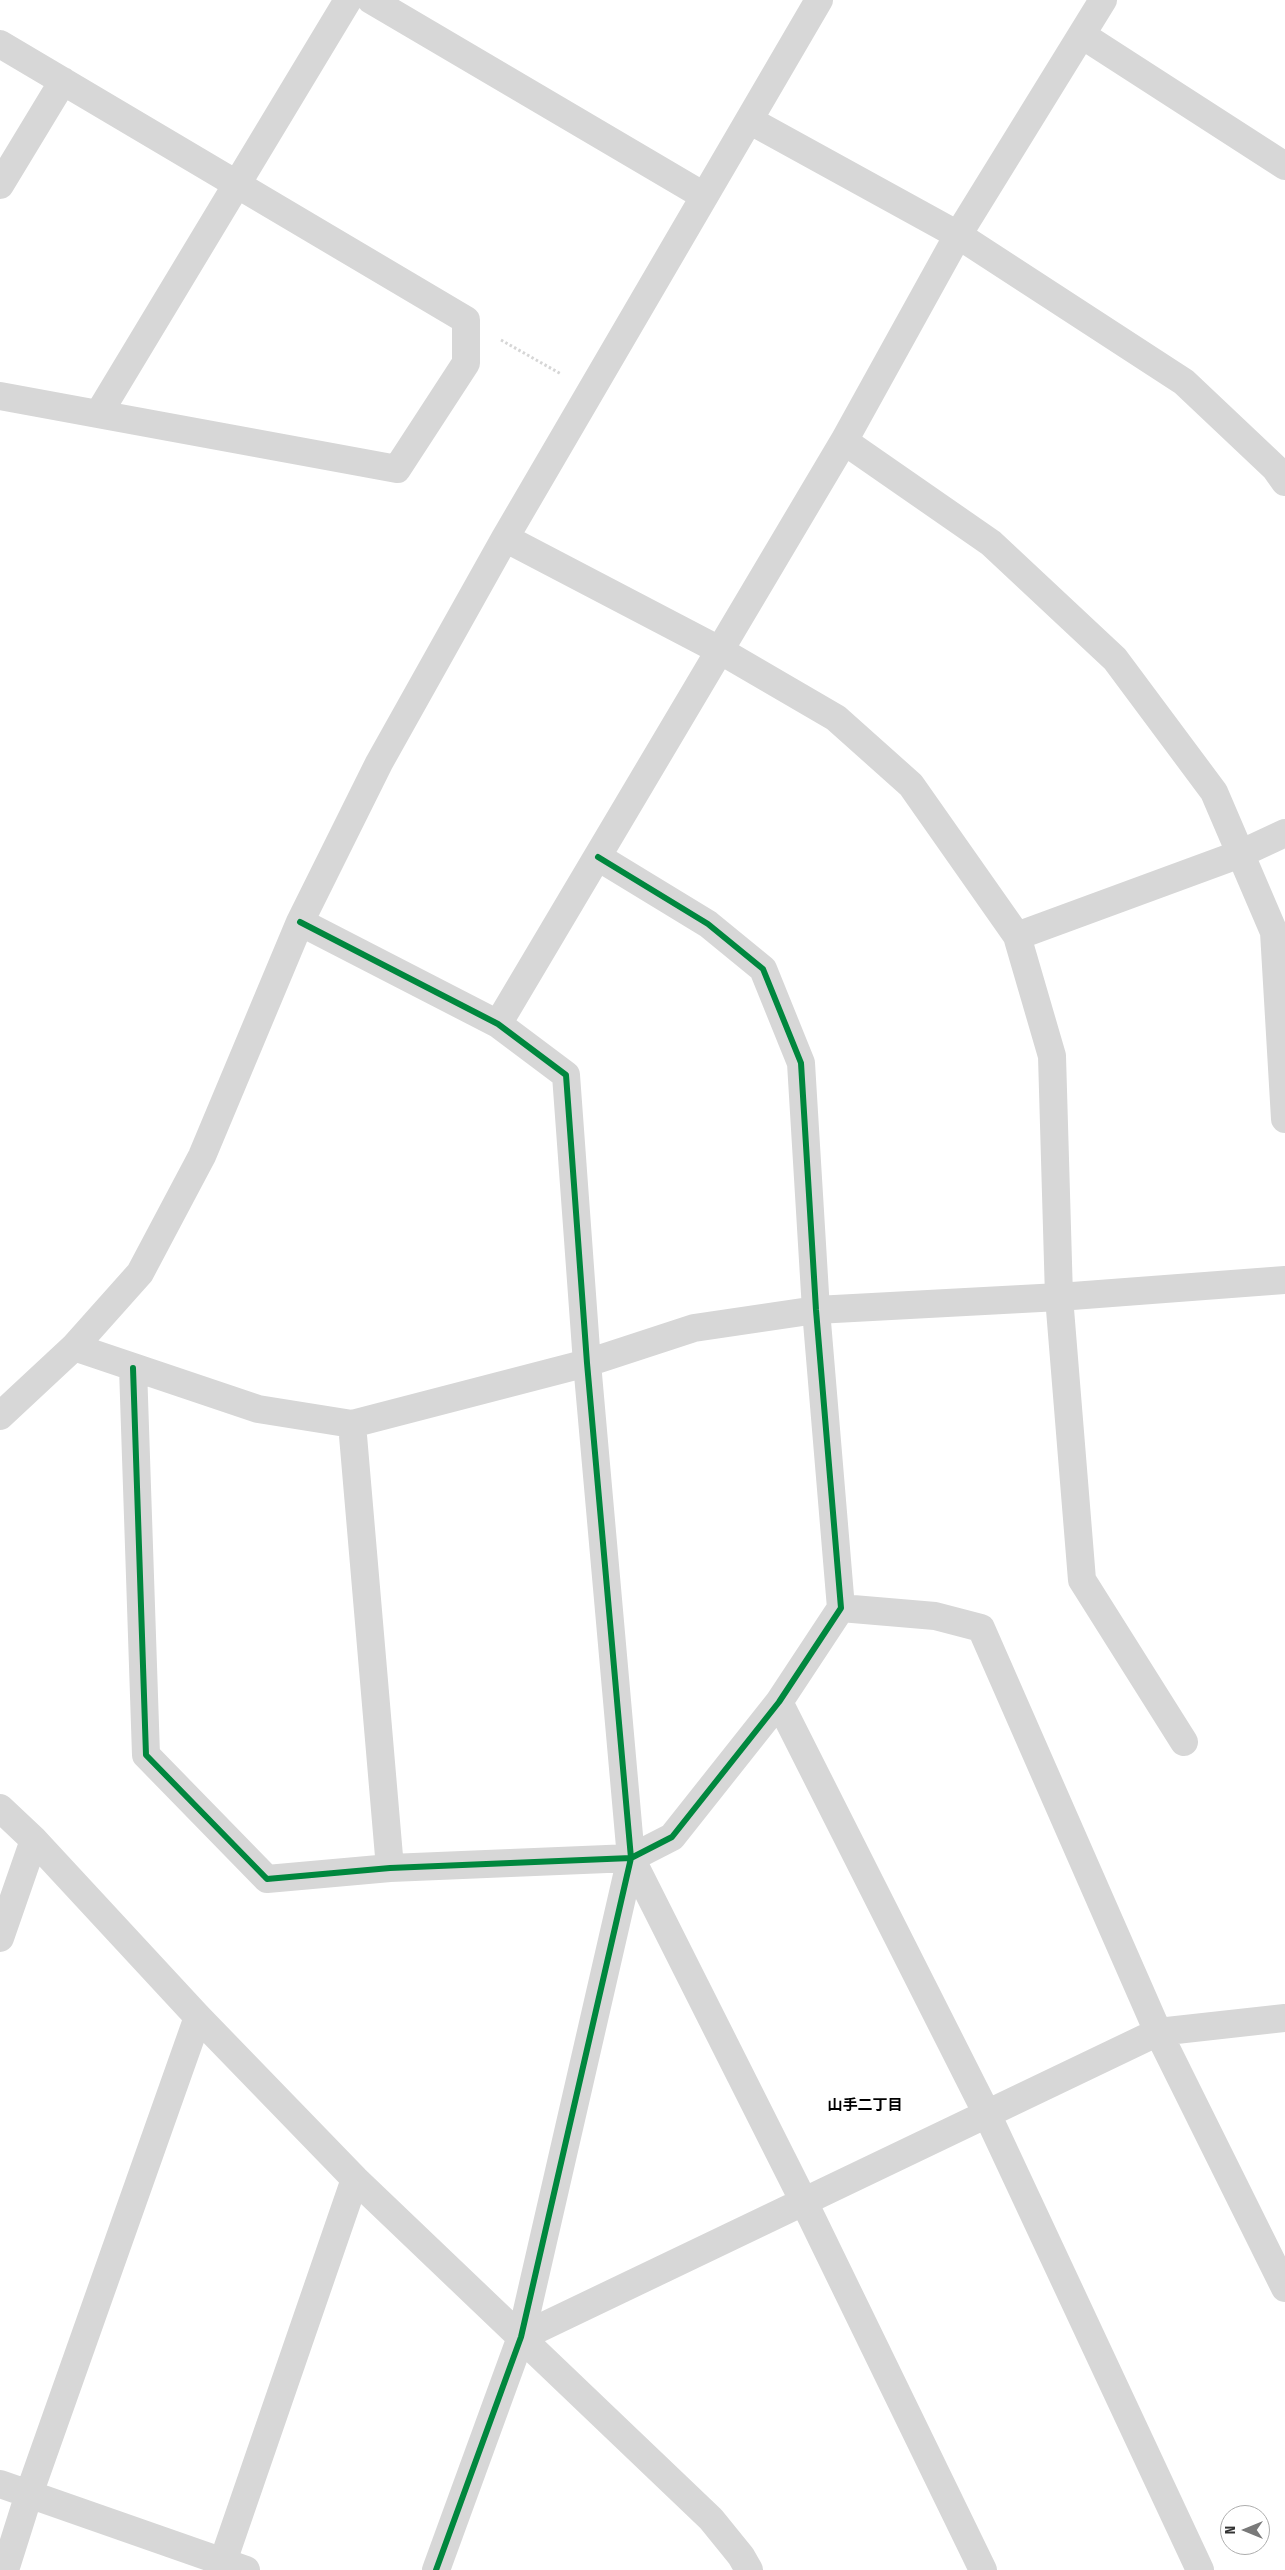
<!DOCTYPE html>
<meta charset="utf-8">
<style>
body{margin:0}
#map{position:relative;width:1285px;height:2570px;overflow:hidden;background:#fff;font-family:"Fira Sans Condensed",sans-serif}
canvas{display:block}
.north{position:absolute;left:1220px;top:2505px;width:50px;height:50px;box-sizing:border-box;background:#fff;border:1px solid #adadad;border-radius:50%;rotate:270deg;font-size:14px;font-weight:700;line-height:20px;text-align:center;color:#333}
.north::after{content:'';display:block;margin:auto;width:18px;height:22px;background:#7a7a7a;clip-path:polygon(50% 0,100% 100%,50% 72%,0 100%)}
</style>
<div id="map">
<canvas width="1285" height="2570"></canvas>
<div class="north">N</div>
</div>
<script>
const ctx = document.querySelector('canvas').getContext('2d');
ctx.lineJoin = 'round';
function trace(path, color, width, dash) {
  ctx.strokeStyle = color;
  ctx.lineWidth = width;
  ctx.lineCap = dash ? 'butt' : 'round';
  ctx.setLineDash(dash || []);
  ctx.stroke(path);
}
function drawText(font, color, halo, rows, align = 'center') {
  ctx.font = font + ' "Fira Sans Condensed","Noto Sans JP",sans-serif';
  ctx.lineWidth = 5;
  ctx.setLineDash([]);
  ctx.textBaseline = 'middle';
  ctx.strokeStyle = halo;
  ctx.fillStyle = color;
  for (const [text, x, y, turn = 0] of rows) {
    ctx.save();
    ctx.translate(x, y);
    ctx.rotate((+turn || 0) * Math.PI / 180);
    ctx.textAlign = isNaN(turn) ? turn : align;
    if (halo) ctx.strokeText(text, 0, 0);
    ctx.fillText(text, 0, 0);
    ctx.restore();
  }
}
trace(new Path2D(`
 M501,340l60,34`), '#d6d6d6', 3, [2.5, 2.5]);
trace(new Path2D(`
 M371,0l333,196
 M1082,35l203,131
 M0,44l466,276v43l-69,106 -397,-73
 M749,120l209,115 226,147 91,86 10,14
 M0,185l63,-104
 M99,413l249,-413
 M844,441l147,102 124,116 99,133 60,140 11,187
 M505,538l216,113 115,67 75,67 106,151 35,120 7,241 23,283 102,162
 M300,922l198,102 68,51 21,288 44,495 -110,479 -85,233
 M1017,936l223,-82 45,-21
 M498,1024l346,-583 114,-206 145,-235
 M74,1347l184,62 94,15 235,-61 107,-35 122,-18 243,-13 226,-17
 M133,1368l13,387 121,124 123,-11 241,-10 41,-21 107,-135 62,-94 -25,-298 -15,-247 -38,-94 -55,-45 -110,-67
 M0,1416l74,-69 66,-74 62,-117 98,-234 79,-159 126,-225 314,-538
 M352,1424l38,444
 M841,1608l94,8 46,12 177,404 127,256
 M779,1702l208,412 213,456
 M0,1808l34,32 164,177 157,162 356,340 30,37 8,14
 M631,1858l173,344 179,368
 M0,1938l34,-98
 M521,2337l637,-305 127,-14
 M0,2484l246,86
 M5,2570l24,-76 169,-477
 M220,2570l135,-391`), '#d7d7d7', 28);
trace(new Path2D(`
 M300,922l198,102 68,51 21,288 44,495 -110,479 -85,233
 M133,1368l13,387 121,124 123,-11 241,-10 41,-21 107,-135 62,-94 -25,-298 -15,-247 -38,-94 -55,-45 -110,-67`), '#00873e', 6);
drawText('bold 15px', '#000', '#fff', [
 ["山手二丁目",865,2106]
]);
</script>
